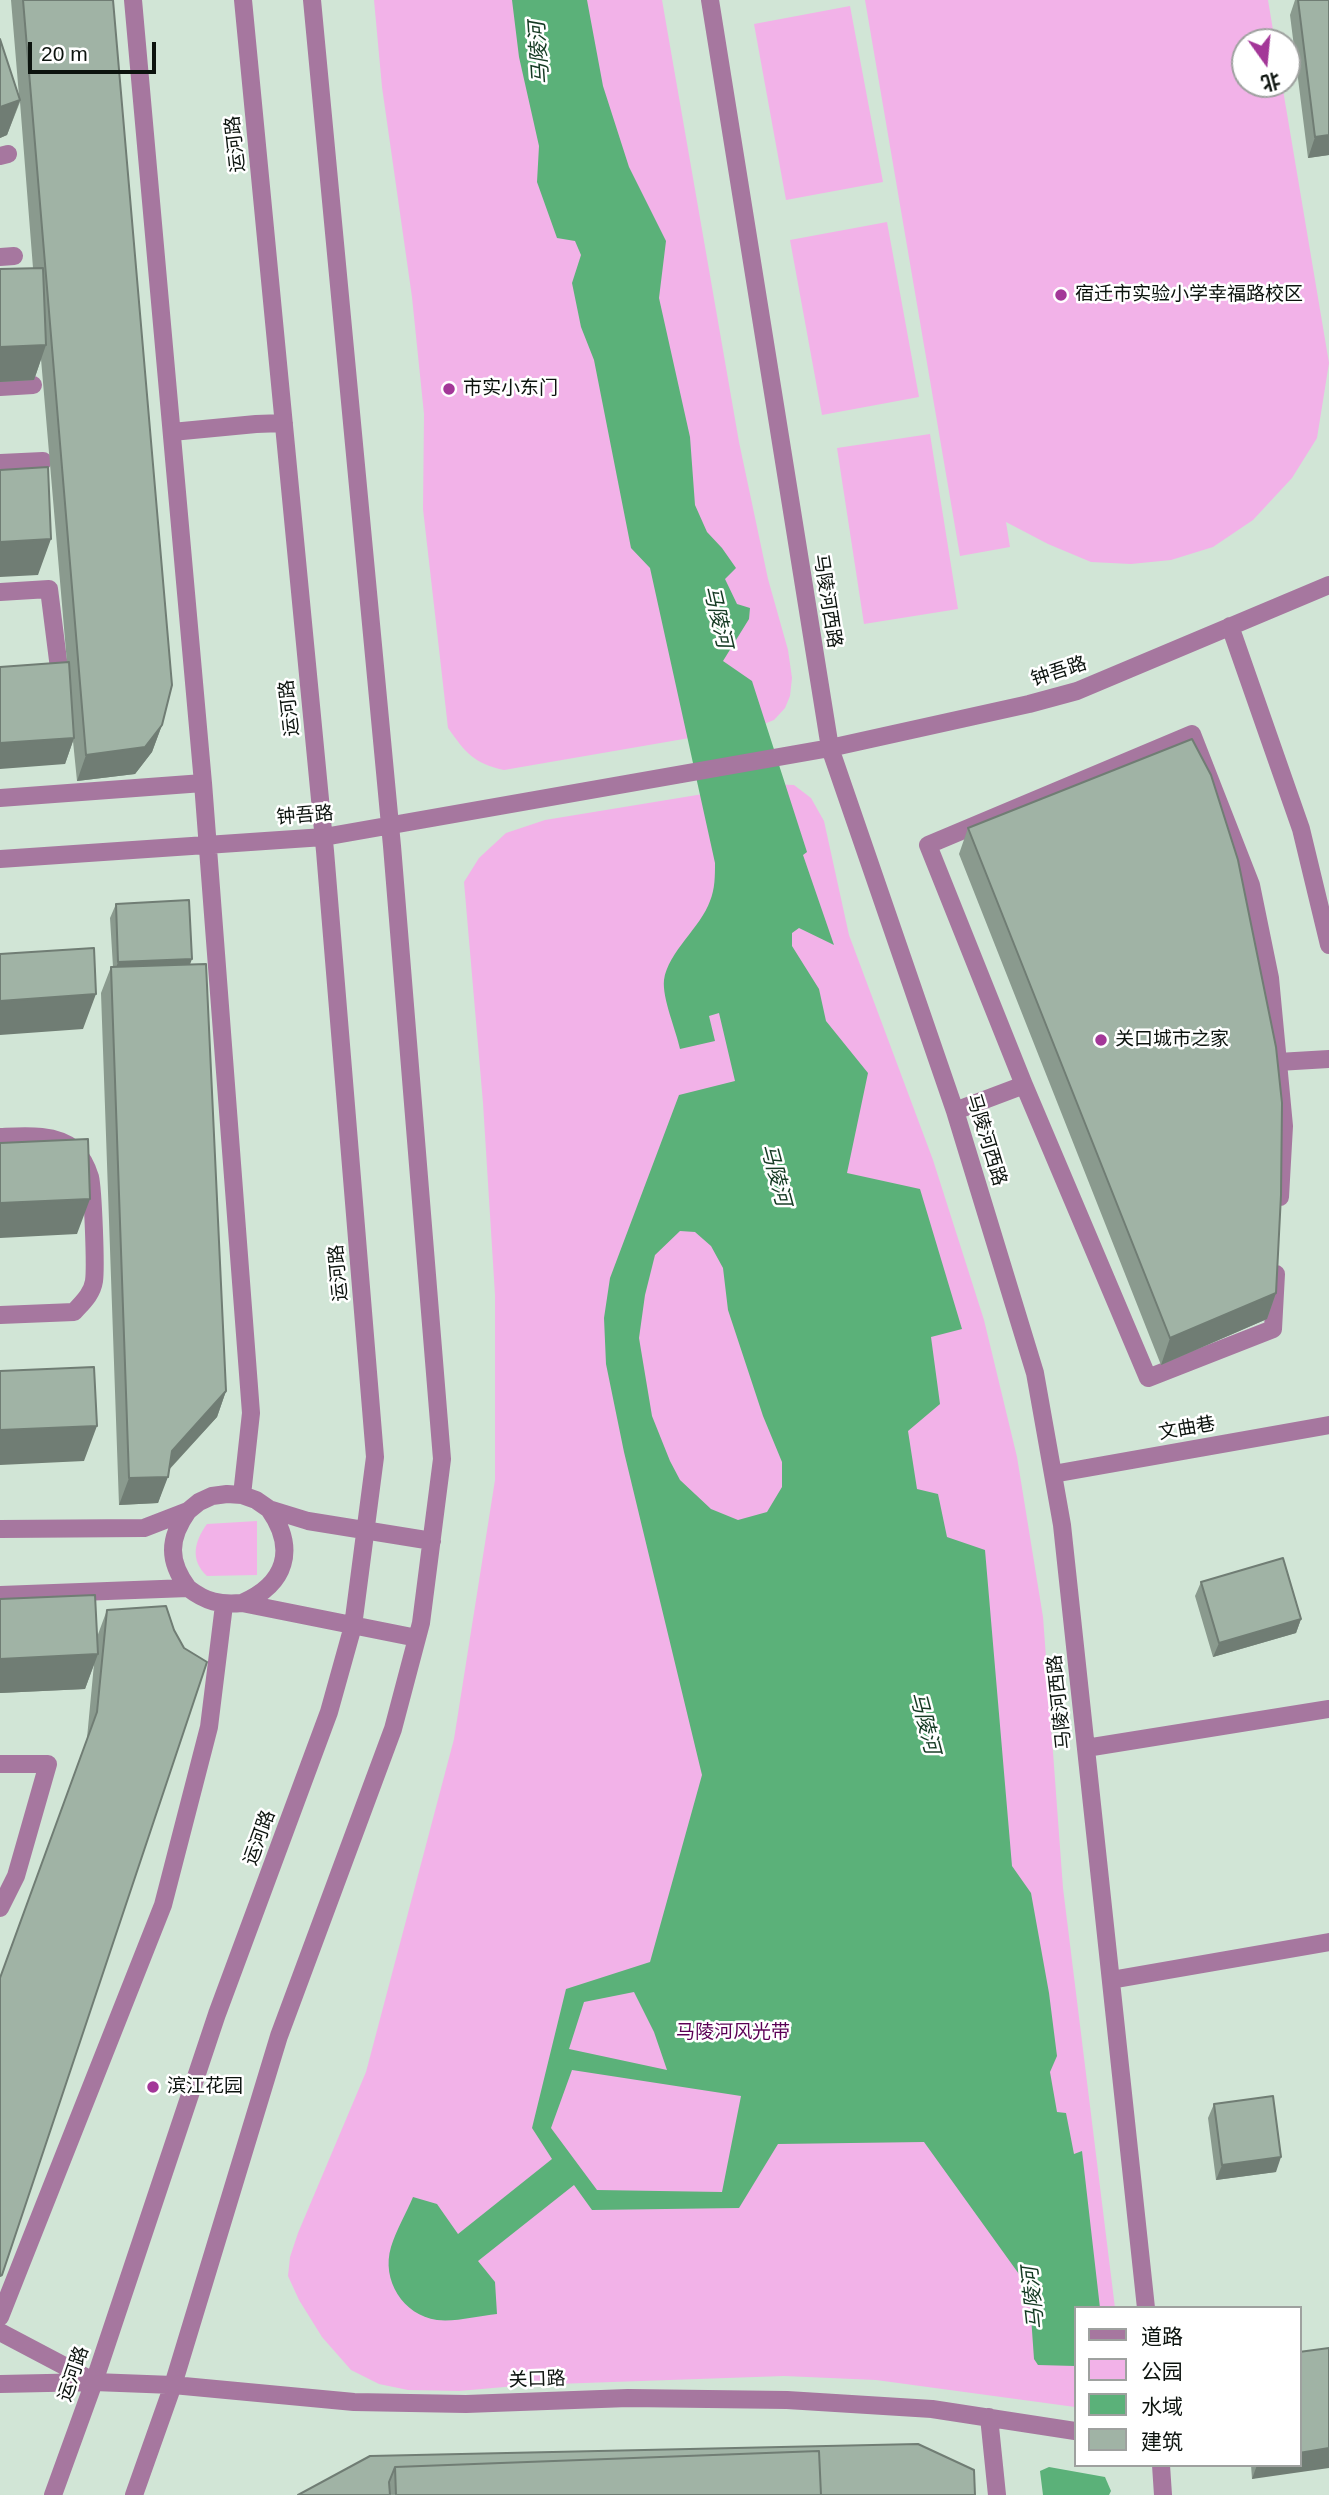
<!DOCTYPE html>
<meta charset="utf-8">
<style>
body{margin:0}
#map{position:relative;width:1329px;height:2495px;overflow:hidden;background:#d1e5d6;font-family:Helvetica,"Noto Sans SC",sans-serif}
canvas{display:block}
.legend{position:absolute;left:1074px;top:2306px;width:228px;height:161px;box-sizing:border-box;background:#fff;border:2px solid #9ea19f;margin:0;padding:9px 12px;list-style:none;font-size:21px;color:#0c130e}
.legend li{display:flex;align-items:center;gap:14px;height:35px}
.legend b{width:35px;border:2px solid #9ea19f}
.north{position:absolute;left:1231px;top:28px;width:70px;height:70px;box-sizing:border-box;background:#fff;border:2px solid #9ea19f;border-radius:50%;rotate:165deg;font-size:19px;font-weight:700;line-height:28px;text-align:center;color:#0c130e}
.north::after{content:'';display:block;margin:auto;width:24px;height:32px;background:#a33798;clip-path:polygon(50% 0,100% 100%,50% 72%,0 100%)}
.scale{position:absolute;left:28px;top:42px;width:128px;height:32px;box-sizing:border-box;border:4px solid #0c130e;border-top:0;padding-left:9px;font-size:21px;line-height:24px;white-space:nowrap;color:#0c130e;-webkit-text-stroke:5px #fff;paint-order:stroke}
</style>
<div id="map">
<canvas width="1329" height="2495"></canvas>
<ul class="legend">
<li><b style="height:9px;background:#a6779f"></b>道路</li>
<li><b style="height:19px;background:#f2b2e8"></b>公园</li>
<li><b style="height:19px;background:#5bb179"></b>水域</li>
<li><b style="height:19px;background:#a0b3a5"></b>建筑</li>
</ul>
<div class="north">北</div>
<div class="scale">20 m</div>
</div>
<script>
const ctx = document.querySelector('canvas').getContext('2d');
ctx.lineJoin = 'round';
function fill(path, color) {
  ctx.fillStyle = color;
  ctx.fill(path, 'evenodd');
}
function trace(path, color, width, dash) {
  ctx.strokeStyle = color;
  ctx.lineWidth = width;
  ctx.lineCap = dash ? 'butt' : 'round';
  ctx.setLineDash(dash || []);
  ctx.stroke(path);
}
function drawText(font, color, halo, rows, align = 'center') {
  ctx.font = font + ' Helvetica,"Noto Sans SC",sans-serif';
  ctx.lineWidth = 5;
  ctx.setLineDash([]);
  ctx.textBaseline = 'middle';
  ctx.strokeStyle = halo;
  ctx.fillStyle = color;
  for (const [text, x, y, turn = 0] of rows) {
    ctx.save();
    ctx.translate(x, y);
    ctx.rotate((+turn || 0) * Math.PI / 180);
    ctx.textAlign = isNaN(turn) ? turn : align;
    if (halo) ctx.strokeText(text, 0, 0);
    ctx.fillText(text, 0, 0);
    ctx.restore();
  }
}
fill(new Path2D(`
 M374,0h288l77,442 29,137 20,71 4,28 -2,18 -5,12 -11,12 -15,6 -255,44c-31,-7 -38,-17 -56,-42l-25,-219 1,-95 -12,-117 -30,-210z
 M865,0h403l7,42h-30v42h37l47,279 -12,75 -25,40 -39,42 -40,27 -42,13 -40,4 -40,-2 -43,-18 -42,-22 4,25 -50,9z
 M850,6l33,176 -97,18 -32,-176z
 M887,222l32,175 -97,18 -32,-175z
 M930,434l28,175 -94,15 -27,-176z
 M764,784l30,1 17,13 13,23 25,114 84,225 51,160 33,137 26,160 20,271 52,420h-40v99l-199,-27 -92,-4 -257,9 -68,6 -51,-1 -29,-6 -28,-14 -29,-33 -23,-37 -11,-24 2,-19 8,-24 68,-161 88,-333 41,-259v-185l-12,-192 -19,-221 15,-24 27,-25 39,-13z
 M257,1521v54l-50,1c-17,-16 -13,-34 0,-52z`), '#f2b2e8');
fill(new Path2D(`
 M512,0h75l16,86 26,81 37,74 -7,57 31,139 5,68 12,27 15,16 14,20 -11,11 12,25 13,4 -1,11 -26,42 29,20 55,171 -4,3 31,90 -35,-17 -7,5v13l27,43 7,32 42,52 -21,100 73,16 42,140 -31,8 9,67 -32,27 9,58 21,5 9,43 38,13 27,316 19,27 18,100 8,63 -7,16 7,40 9,1 8,41 8,-3 18,157h-25v58l-37,-1 -4,-6 -5,-71 -105,-146 -146,2 -39,64 -147,2 -18,-25 -96,76 17,21 2,32c-19,2 -41,8 -60,6 -34,-5 -56,-40 -46,-73 5,-17 15,-33 22,-50l24,7 21,30 94,-75 -20,-31 34,-139 84,-27 52,-187 -78,-323 -18,-88 -2,-46 6,-40 69,-183 56,-14 -16,-68 -10,3 6,25 -35,8c-4,-19 -18,-51 -16,-69 4,-28 37,-53 46,-79 5,-12 5,-25 5,-38l-65,-295 -19,-20 -37,-188 -13,-33 -9,-44 9,-28 -6,-14 -18,-3 -20,-56 2,-36 -20,-89zM680,1231l15,1 16,14 12,22 5,42 35,106 19,46v25l-15,25 -29,8 -27,-11 -31,-29 -10,-19 -18,-45 -13,-78 6,-43 10,-40zM634,1992l20,40 13,38 -98,-21 15,-47zM572,2070l169,26 -19,96 -125,-2 -46,-62z
 M1049,2467l56,10 6,14 -2,4h-66l-3,-24z`), '#5bb179');
trace(new Path2D(`
 M710,0l120,748 125,363 80,262 27,152 84,783
 M0,156l8,-2
 M0,257l14,-1
 M0,387l33,-2
 M172,432l84,-8 28,-1
 M0,463l43,-2
 M0,592l49,-3 11,87 -60,4
 M1230,626l71,203 28,116
 M203,783l48,630 -9,82
 M0,798l203,-15 -70,-783
 M0,859l324,-22 506,-89 199,-44 48,-13 252,-106
 M1278,1062l51,-3
 M1024,1085l-96,-240 264,-111 59,151 19,93 14,148 -4,71
 M955,1111l69,-26 124,293 125,-49 3,-55
 M0,1137c23,-1 55,-4 74,12 8,8 13,18 16,28 3,13 6,90 4,104 -2,13 -11,21 -20,31l-74,3
 M1053,1474l276,-49
 M188,1511c-20,28 -20,50 0,77
 M0,1529l144,-1 44,-17 11,-9 13,-6 15,-2 15,1 14,5 13,9 39,12 124,20
 M0,1595l188,-7c18,14 32,17 54,15l175,35
 M242,1603c44,-19 55,-54 27,-94
 M1086,1748l243,-39
 M0,1764h48l-32,112 -16,32
 M1111,1980l218,-38
 M0,2317l163,-412 46,-178 15,-122
 M0,2332l91,48
 M0,2384l94,-2 79,3 181,17 112,2 162,-6 159,2 145,9 143,22
 M989,2417l8,78
 M1161,2465l2,30
 M53,2495l41,-113 123,-368 112,-302 24,-86 22,-169 -50,-606 -82,-851
 M134,2495l39,-110 106,-349 114,-307 28,-106 21,-164 -50,-613 -80,-846`), '#a6779f', 18);
fill(new Path2D(`
 M11,0h102l49,725 -10,27 -17,22 -58,7 -4,-40 -8,23 2,-101 -26,-304 -7,21 -34,2v-113l33,-1 -13,-166 -13,33 -7,3v-99l19,57z
 M1295,0h34v155l-21,3 -18,-143z
 M968,828l308,465 -9,26 -106,46 -202,-511z
 M116,904l74,60 36,427 -9,26 -48,53 -11,33 -39,2 -18,-512 10,-26h2l-3,-49z
 M1201,1582l100,37 -5,14 -83,24 -18,-61z
 M0,1599l97,38 10,-27 59,-4 -79,132 7,-74 -9,25 -85,4z
 M1214,2104l62,68 -60,8 -8,-62z
 M370,2456l605,39h-677z
 M1251,2465h48l-47,14z`), '#8a9a8e');
fill(new Path2D(`
 M20,100l-13,35 -7,3v-31z
 M1329,135v20l-21,3 7,-21z
 M46,345l-12,35 -34,2v-35z
 M51,539l-13,36 -38,2v-35z
 M162,725l-10,27 -17,22 -58,7 9,-26z
 M74,738l-9,26 -65,5v-26z
 M192,959l-5,14 -74,4 5,-15z
 M96,994l-13,35 -83,6v-34z
 M90,1199l-13,35 -77,4v-35z
 M1276,1293l-9,26 -106,46 9,-27z
 M226,1391l-9,26 -55,60h6l-10,26 -39,2 10,-27 43,-27z
 M97,1426l-13,35 -84,4v-35z
 M1301,1619l-5,14 -83,24 6,-14z
 M98,1654l-13,35 -85,4v-34z
 M1281,2157l-5,15 -60,8 6,-15z
 M1329,2448v20l-77,11 5,-14h42v-12z`), '#707d74');
const building = new Path2D(`
 M23,0h90l59,685 -10,40 -17,22 -59,8z
 M1298,0h31v135l-14,2z
 M0,39l20,61 -20,7z
 M43,268l3,77 -46,2v-78z
 M48,467l3,72 -51,3v-72z
 M69,662l5,76 -74,5v-76z
 M1192,739l19,36 27,85 38,187 6,56 -1,92 -5,98 -106,45 -202,-510z
 M189,900l3,59 -74,3 -2,-58z
 M94,948l2,46 -96,7v-47z
 M206,964l20,427 -54,60 -4,26 -39,1 -18,-511z
 M88,1139l2,60 -90,4v-60z
 M94,1367l3,59 -97,4v-59z
 M1283,1558l18,61 -82,24 -18,-61z
 M95,1595l3,59 -98,5v-60z
 M166,1606l8,24 10,18 23,14 -205,613 -2,1v-298l97,-266 10,-102z
 M1273,2096l8,61 -59,8 -8,-61z
 M1329,2348v100l-30,5v-101z
 M918,2444l56,26 1,25h-154l-2,-44 -424,16 -6,15 1,13h-92l72,-39z
 M819,2451l2,44h-425l-1,-28z`);
fill(building, '#a0b3a5');
trace(building, '#707d74', 2);
for (const [x, y, r, color] of [
 [1061,295,7,"#a33798"],
 [449,389,7,"#a33798"],
 [1101,1040,7,"#a33798"],
 [153,2087,7,"#a33798"]
]) {
  const dot = new Path2D();
  dot.arc(x, y, r, 0, 2 * Math.PI);
  ctx.fillStyle = color;
  ctx.fill(dot);
  trace(dot, '#fff', 2.5);
}
drawText('19px', '#0c130e', '#fff', [
 ["运河路",236,144,-96],
 ["马陵河西路",827,601,81],
 ["钟吾路",1059,672,-18],
 ["运河路",290,708,-96],
 ["钟吾路",305,816,-5],
 ["马陵河西路",986,1140,73],
 ["运河路",339,1273,-95],
 ["文曲巷",1187,1429,-10],
 ["马陵河西路",1060,1702,-96],
 ["运河路",260,1838,-70],
 ["运河路",74,2374,-71],
 ["关口路",537,2380,-2]
]);
drawText('19px', '#0c130e', '#fff', [
 ["宿迁市实验小学幸福路校区",1075,295],
 ["市实小东门",463,389],
 ["关口城市之家",1115,1040],
 ["滨江花园",167,2087]
], 'left');
drawText('19px', '#5b0055', '#fff', [
 ["马陵河风光带",733,2033]
]);
drawText('italic 21px', '#153a23', '#fff', [
 ["马陵河",540,53,-94],
 ["马陵河",717,617,77],
 ["马陵河",775,1175,75],
 ["马陵河",924,1723,75],
 ["马陵河",1034,2298,-96]
]);
</script>
